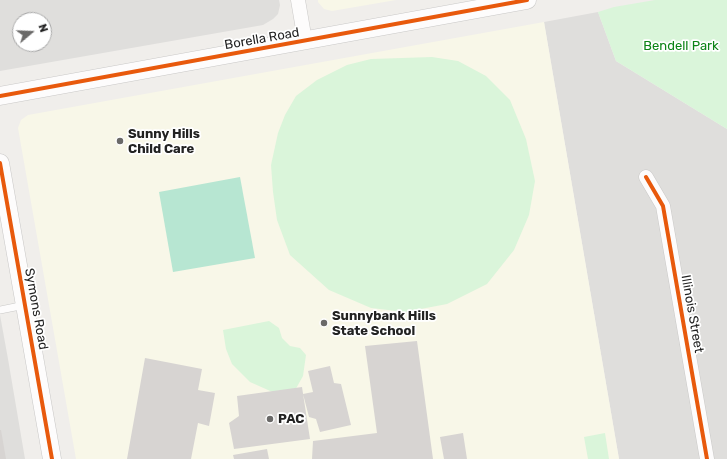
<!DOCTYPE html>
<style>
body{margin:0}
#map{position:relative;width:727px;height:459px;overflow:hidden;background:#f0eeeb;font-family:Rubik,sans-serif}
canvas{display:block}
.north{position:absolute;left:12px;top:12px;width:40px;height:40px;box-sizing:border-box;background:#fff;border:1px solid #a7a7a7;border-radius:50%;rotate:71deg;font-size:11px;font-weight:700;line-height:16px;text-align:center;color:#222}
.north::after{content:'';display:block;margin:auto;width:14px;height:18px;background:#6a6968;clip-path:polygon(50% 0,100% 100%,50% 72%,0 100%)}
</style>
<div id="map">
<canvas width="727" height="459"></canvas>
<div class="north">N</div>
</div>
<script>
const ctx = document.querySelector('canvas').getContext('2d');
ctx.lineJoin = 'round';
function fill(path, color) {
  ctx.fillStyle = color;
  ctx.fill(path, 'evenodd');
}
function trace(path, color, width, dash) {
  ctx.strokeStyle = color;
  ctx.lineWidth = width;
  ctx.lineCap = dash ? 'butt' : 'round';
  ctx.setLineDash(dash || []);
  ctx.stroke(path);
}
function drawText(font, color, halo, rows, align = 'center') {
  ctx.font = font + ' Rubik,sans-serif';
  ctx.lineWidth = 3.5;
  ctx.setLineDash([]);
  ctx.textBaseline = 'middle';
  ctx.strokeStyle = halo;
  ctx.fillStyle = color;
  for (const [text, x, y, turn = 0] of rows) {
    ctx.save();
    ctx.translate(x, y);
    ctx.rotate((+turn || 0) * Math.PI / 180);
    ctx.textAlign = isNaN(turn) ? turn : align;
    if (halo) ctx.strokeText(text, 0, 0);
    ctx.fillText(text, 0, 0);
    ctx.restore();
  }
}
fill(new Path2D(`
 M0,0h279l1,5 -2,9 -5,5 -10,6 -263,46zM20,20h24v24h-24z
 M598,12l18,49 111,68v330h-108l-75,-437z
 M0,315l8,44 17,100h-25z`), '#dfdedc');
fill(new Path2D(`
 M318,0h78l-64,11 -8,-2 -6,-7z
 M544,22l75,437h-543l-58,-331 3,-8 7,-5z`), '#f8f7e8');
fill(new Path2D(`
 M655,0h72v129l-111,-68 -18,-49 16,-5z
 M432,57l26,4 28,15 24,24 16,39 9,42 -6,34 -15,35 -27,34 -40,20 -42,8 -34,-4 -42,-18 -39,-35 -13,-35 -4,-28 -2,-27 7,-32 7,-18 11,-19 21,-16 30,-15 24,-6z
 M269,321l10,7 3,10 8,8 10,2 6,7 -3,21 -9,16 -17,2 -27,-12 -18,-18 -6,-15 -3,-19z
 M605,433l4,26h-21l-4,-22z`), '#daf5da');
fill(new Path2D(`
 M240,177l15,81 -82,14 -14,-80z`), '#b7e6d2');
fill(new Path2D(`
 M417,341l16,118h-121l1,-18 64,-8 -12,-87z
 M145,358l57,11 -4,21 17,3 -6,33 -11,-3 -7,36h-64z
 M330,366l4,17 7,1 10,41 -31,7 -4,-13 -7,-2 -6,-23 10,-2 -5,-21z
 M302,387l8,52 -76,10 -5,-26 10,-7 -2,-20z
 M0,430h1l5,29h-6z
 M463,433l4,26h-23l-4,-22z
 M267,449l2,10h-35l-1,-4z`), '#d7d4d2');
const service = new Path2D(`
 M0,310l25,-5`);
const minor = new Path2D(`
 M298,0l7,41
 M646,177l17,29 44,253`);
const tertiary = new Path2D(`
 M0,96l527,-96
 M0,163l52,296`);
trace(service, '#c9c8c7', 8);
trace(minor, '#c9c8c7', 15);
trace(tertiary, '#c9c8c7', 19);
trace(service, '#fdfcfc', 7);
trace(minor, '#fdfcfc', 14);
trace(tertiary, '#fdfcfc', 18);
trace(new Path2D(`
 M0,96l527,-96
 M0,163l52,296
 M646,177l17,29 44,253`), '#e8590c', 4);
for (const [x, y, r, color] of [
 [120,141,4,"#6a6968"],
 [324,323,4,"#6a6968"],
 [270,419,4,"#6a6968"]
]) {
  const dot = new Path2D();
  dot.arc(x, y, r, 0, 2 * Math.PI);
  ctx.fillStyle = color;
  ctx.fill(dot);
  trace(dot, '#fff', 1.5);
}
drawText('13px', '#222', '#fff', [
 ["Borella Road",262,39,-10],
 ["Symons Road",36,309,80],
 ["Illinois Street",692,314,80]
]);
drawText('13px', '#0c8416', '#fff', [
 ["Bendell Park",681,46]
]);
drawText('bold 13px', '#222', '#fff', [
 ["Sunny Hills",128,134],
 ["Child Care",128,149],
 ["Sunnybank Hills",332,316],
 ["State School",332,331],
 ["PAC",278,419]
], 'left');
</script>
